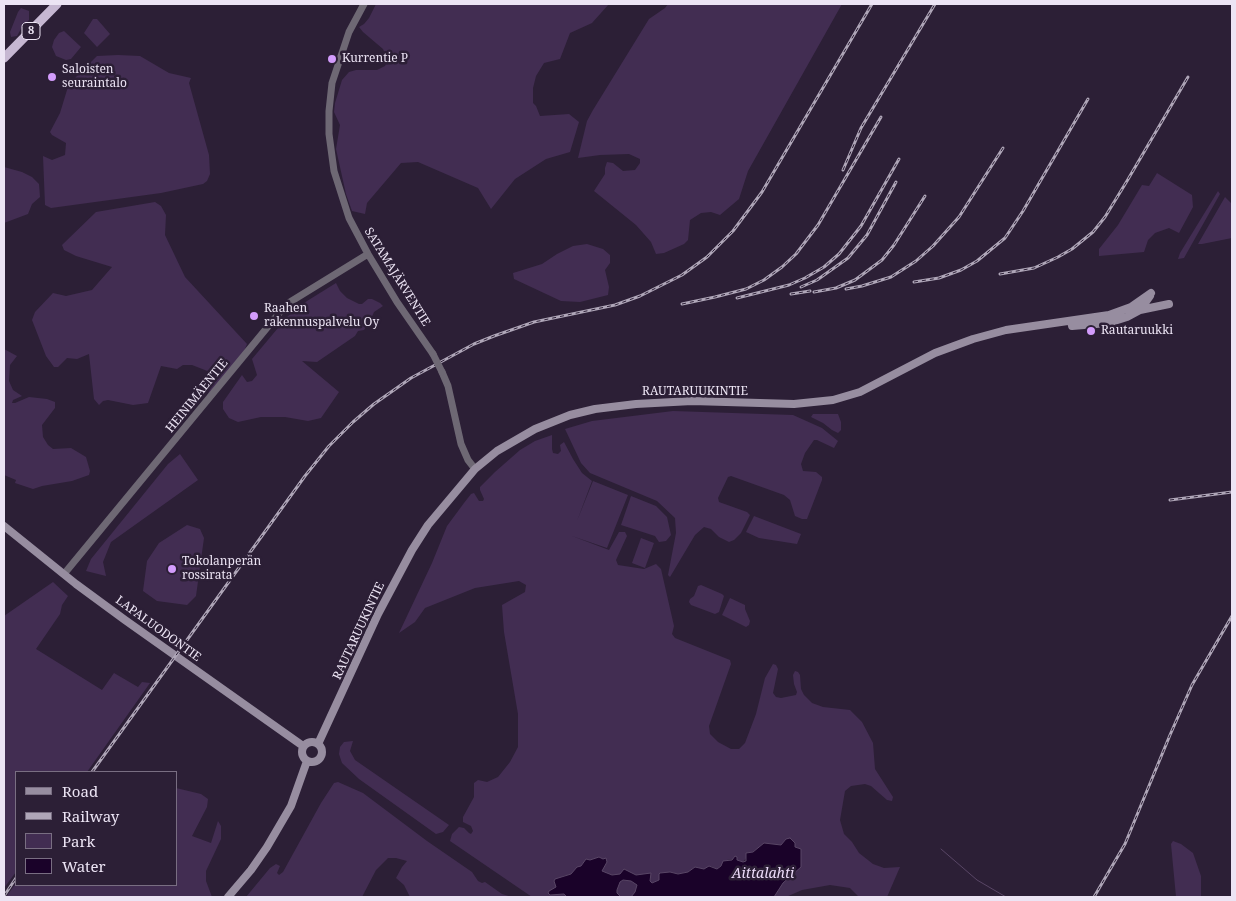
<!DOCTYPE html>
<meta charset="utf-8">
<style>
body{margin:0}
#map{position:relative;width:1236px;height:901px;overflow:hidden;background:#2c1f36;font-family:"Noto Serif",serif}
canvas{display:block}
.frame{position:absolute;inset:0;border:5px solid #ece4f4;pointer-events:none}
.legend{position:absolute;left:15px;top:771px;width:162px;height:115px;box-sizing:border-box;background:#2c1f36;border:1px solid #796e82;margin:0;padding:6px 9px;list-style:none;font-size:15px;color:#ece4f4}
.legend li{display:flex;align-items:center;gap:10px;height:25px}
.legend b{width:25px;border:1px solid #796e82}
</style>
<div id="map">
<canvas width="1236" height="901"></canvas>
<div class="frame"></div>
<ul class="legend">
<li><b style="height:6px;background:#978da0"></b>Road</li>
<li><b style="height:6px;background:#afa6b8"></b>Railway</li>
<li><b style="height:14px;background:#422d52"></b>Park</li>
<li><b style="height:14px;background:#1a0229"></b>Water</li>
</ul>
</div>
<script>
const context = document.querySelector('canvas').getContext('2d');
context.lineJoin = 'round';
function paint(path, color) {
  context.fillStyle = color;
  context.fill(path, 'evenodd');
}
function poly(rows) {
  const path = new Path2D();
  for (const r of rows) {
    if (r.length === 3) {
      path.moveTo(r[0] + r[2], r[1]);
      path.arc(r[0], r[1], r[2], 0, 2 * Math.PI);
      continue;
    }
    path.moveTo(r[0], r[1]);
    for (let i = 2; i < r.length; i += 2) path.lineTo(r[i], r[i + 1]);
  }
  return path;
}
function strokePath(path, color, width, dash) {
  context.strokeStyle = color;
  context.lineWidth = width;
  context.lineCap = dash ? 'butt' : 'round';
  context.setLineDash(dash || []);
  context.stroke(path);
}
function label(font, color, halo, rows, align = 'center') {
  context.font = font + ' "Noto Serif",serif';
  context.lineWidth = 5;
  context.setLineDash([]);
  context.textBaseline = 'middle';
  context.strokeStyle = halo;
  context.fillStyle = color;
  for (const [text, x, y, turn = 0] of rows) {
    context.save();
    context.translate(x, y);
    context.rotate((+turn || 0) * Math.PI / 180);
    context.textAlign = isNaN(turn) ? turn : align;
    if (halo) context.strokeText(text, 0, 0);
    context.fillText(text, 0, 0);
    context.restore();
  }
}
const green = poly([
 [376,4,609,4,592,23,570,33,560,59,544,63,536,76,533,88,533,103,536,106,540,116,569,114,579,122,570,152,546,159,515,179,491,209,478,188,418,162,401,163,367,203,365,214,352,211,346,194,336,149,340,125,334,112,335,103,342,80,349,72,356,70,377,70,385,66,388,60,383,49,363,32,359,27,364,24,369,18],
 [668,4,842,4,748,171,739,199,720,215,711,212,701,213,690,220,688,240,684,244,664,253,656,254,651,242,636,225,594,191,605,174,605,168,607,162,613,163,623,171,635,170,640,163,640,159,629,154,600,155,578,158,587,121,593,110,649,19,665,8],
 [21,8,29,11,29,20,22,27,17,36,11,37,10,32,18,12],
 [93,19,97,19,110,34,97,47,84,33],
 [64,31,81,47,71,59,66,60,56,56,52,47,54,40,59,33],
 [118,55,140,56,169,73,191,78,189,83,209,155,210,174,207,181,203,184,161,193,51,208,45,205,43,156,52,160,65,155,66,143,52,135,50,132,60,113,67,90,72,81,97,56],
 [4,167,22,172,32,177,39,184,40,197,32,204,28,214,4,223],
 [1157,173,1192,195,1193,207,1179,233,1169,228,1155,233,1148,240,1144,252,1099,256,1099,249,1118,225,1142,185,1149,186],
 [1218,191,1220,194,1184,258,1178,259,1180,253],
 [1225,197,1232,204,1232,238,1202,244,1198,244],
 [155,202,161,206,166,215,165,235,185,277,247,344,242,356,207,396,213,383,214,377,210,372,192,365,183,365,177,369,161,366,148,403,133,405,108,400,103,401,99,405,94,399,89,354,77,359,67,358,58,367,54,367,46,356,32,320,35,312,53,293,66,296,92,290,112,267,76,256,64,250,62,245,96,212],
 [587,244,603,249,610,255,610,263,605,270,609,287,608,295,580,302,561,301,514,279,513,273,542,264,557,254,573,246],
 [336,283,340,291,347,298,359,304,362,304,368,299,372,299,380,303,383,306,374,312,369,323,364,330,358,331,355,336,317,362,302,361,339,392,321,418,308,421,285,417,261,417,238,422,229,418,223,409,223,402,242,375,247,382,252,381,257,375,252,359,288,316,307,301],
 [4,349,17,356,10,365,9,381,13,390,22,396,13,400,12,403,15,403,29,397,47,399,55,402,55,408,42,425,43,437,48,445,53,449,71,448,86,457,90,471,89,475,72,481,42,486,33,489,15,483,16,480,4,475],
 [673,411,793,415,822,428,838,441,834,448,817,440,814,440,805,453,801,464,803,471,816,472,822,477,822,480,807,519,802,519,795,516,790,500,784,495,731,476,728,477,718,498,719,502,747,512,750,515,741,533,734,540,729,542,719,537,711,529,704,527,695,535,670,577,668,575,676,533,675,518,657,501,590,473,581,463,565,429,592,421],
 [813,414,838,414,841,422,841,430,838,433,832,430,823,423,811,417],
 [552,435,552,449,553,453,558,454,561,451,560,445,564,442,573,459,582,473,592,481,577,521,593,481,628,495,607,548,572,536,609,550,619,532,625,532,627,536,616,560,618,565,644,569,656,564,661,569,674,626,672,634,675,638,730,660,731,664,709,726,710,734,718,742,731,749,739,749,745,743,756,714,765,678,773,664,776,665,778,669,773,693,776,697,781,698,796,695,797,692,794,684,793,675,795,671,798,672,800,675,801,689,804,695,812,703,823,707,850,710,862,722,873,743,875,769,893,797,892,801,887,800,871,786,865,784,851,786,845,791,840,820,844,834,852,842,859,853,873,864,884,868,900,867,887,897,859,897,850,888,830,885,802,890,786,897,774,897,783,883,801,867,801,849,795,847,786,839,781,845,764,843,759,848,750,853,743,862,733,859,727,860,717,869,711,866,704,869,695,867,688,872,678,874,670,872,659,877,659,880,652,883,650,881,651,876,636,875,630,873,625,869,620,874,612,875,604,873,602,871,602,869,607,862,599,857,585,863,571,874,563,876,556,883,556,887,552,890,550,895,564,894,567,897,532,897,450,841,452,834,459,827,464,828,469,833,471,834,473,831,471,826,463,822,463,817,474,797,474,783,478,780,487,782,498,777,510,762,518,747,518,714,504,632,502,605,525,592,526,585,519,581,475,588,425,608,415,622,399,633,432,563,447,526,464,503,471,494,474,493,479,501,483,501,484,499,480,490,480,487,495,472,520,450,535,441],
 [180,454,198,480,111,542,103,562,106,576,86,571,91,559,168,464],
 [631,496,656,506,667,517,671,535,666,541,659,542,655,536,621,525],
 [754,516,801,534,797,544,759,538,746,532],
 [187,525,200,529,204,538,196,596,187,605,157,601,143,591,147,561,159,543],
 [641,538,654,543,645,568,632,563],
 [53,582,68,596,62,605,60,614,36,649,102,690,114,673,138,687,142,682,150,683,87,772,16,772,16,872,4,888,4,616],
 [701,585,722,594,724,596,719,612,715,614,691,605,689,602,690,599,694,596,698,586],
 [730,598,745,605,745,609,750,621,749,625,746,627,722,615],
 [353,741,350,751,355,760,449,825,443,832,436,834,359,779,342,763,339,754,340,747,344,742],
 [338,782,363,793,427,841,472,872,478,881,482,883,485,882,502,894,512,897,410,897,404,885,396,878,402,867,407,861,396,858,388,858,376,870,362,897,246,897,270,868,276,864,280,866,277,873,279,875,283,872,321,803,334,783],
 [176,788,201,794,208,799,207,807,192,836,211,843,218,821,221,826,221,839,206,871,206,881,212,897,6,897,16,883,16,885,176,885],
 [1173,841,1181,844,1193,853,1201,876,1201,897,1176,897,1171,844],
 [623,880,631,881,637,885,635,893,631,897,620,897,616,893,620,882]
]);
const water = poly([
 [790,838,795,843,795,847,801,849,801,867,783,883,774,897,631,897,635,892,637,885,631,881,623,880,620,882,617,890,617,893,621,897,567,897,564,894,550,895,548,893,549,891,556,887,554,881,555,879,571,874,577,867,581,866,586,859,590,860,599,857,603,859,606,858,607,862,602,871,612,875,620,874,624,869,636,875,651,873,650,881,652,883,659,880,659,874,660,873,670,872,678,874,688,872,695,867,704,869,709,866,717,869,721,866,723,861,732,860,735,856,737,857,737,860,743,862,746,861,746,853,753,852,764,843,781,845,786,839,790,838]
]);
const stream = poly([
 [941,849,977,880,1006,897]
]);
const tertiary = poly([
 [364,4,349,32,332,83,329,111,329,134,334,171,349,218,368,254,397,302,433,354],
 [442,372,448,386,461,444,468,460,475,469],
 [64,574,280,312,290,302,368,254]
]);
const secondary = poly([
 [1140,310,1169,304],
 [1072,326,1108,323,1127,317,1140,310,1150,296],
 [4,526,76,584,125,620,303,746],
 [312,752,10],
 [318,744,378,614,412,550,428,525,475,469,497,451,535,429,570,415,595,409,636,404,692,401,794,404,833,400,860,392,935,353,973,339,1006,330,1109,315,1131,307,1151,293],
 [228,897,251,870,267,847,291,806,307,761]
]);
const trunk = poly([
 [4,58,57,4]
]);
const rail = poly([
 [843,170,861,128,935,4],
 [1000,274,1034,268,1058,257,1072,249,1093,232,1105,217,1127,181,1188,77],
 [914,282,939,278,961,270,977,261,1005,238,1023,211,1088,99],
 [801,287,817,280,848,258,867,235,896,182],
 [846,289,862,286,891,277,916,261,933,246,959,217,1003,148],
 [814,292,836,288,855,280,882,260,894,245,925,196],
 [791,294,810,291],
 [737,298,789,285,805,278,824,267,839,254,861,226,899,159],
 [682,304,715,297,746,289,764,280,782,267,796,254,818,225,881,117],
 [1170,500,1232,492],
 [92,772,305,476,329,446,353,422,374,404,411,378,474,344,494,336,534,322,615,305,640,296,682,275,707,257,733,231,762,192,872,4],
 [4,896,16,878],
 [1094,897,1125,844,1170,735,1192,685,1232,616]
]);
const tertiaryBridge = poly([
 [433,354,442,372]
]);
const markers = [
 [332,59,5,"#d39cfc"],
 [52,77,5,"#d39cfc"],
 [254,316,5,"#d39cfc"],
 [1091,331,5,"#d39cfc"],
 [172,569,5,"#d39cfc"]
];
const shields = [
 [31,31,18]
];
const shieldNames = [
 ["8",31,31]
];
const poiNames = [
 ["Kurrentie P",342,59],
 ["Saloisten",62,70],
 ["seuraintalo",62,84],
 ["Raahen",264,309],
 ["rakennuspalvelu Oy",264,323],
 ["Rautaruukki",1101,331],
 ["Tokolanperän",182,562],
 ["rossirata",182,576]
];
const streetNames = [
 ["SATAMAJÄRVENTIE",397,277,58],
 ["RAUTARUUKINTIE",695,392],
 ["HEINIMÄENTIE",197,396,-51],
 ["LAPALUODONTIE",158,629,36],
 ["RAUTARUUKINTIE",359,631,-65]
];
const waterNames = [
 ["Aittalahti",763,874]
];
paint(green, '#422d52');
paint(water, '#1a0229');
strokePath(water, '#594666', 1);
strokePath(stream, '#594666', 1);
strokePath(tertiary, '#6e6874', 7);
strokePath(secondary, '#978da0', 8);
strokePath(trunk, '#c6b7d2', 9);
strokePath(rail, '#afa6b8', 3);
strokePath(rail, '#2c1f36', 1, [4]);
strokePath(tertiaryBridge, '#6e6874', 7);
for (const [x, y, r, color] of markers) {
  const dot = new Path2D();
  dot.arc(x, y, r, 0, 2 * Math.PI);
  context.fillStyle = color;
  context.fill(dot);
  strokePath(dot, '#2c1f36', 2);
}
for (const [x, y, w] of shields) {
  const box = new Path2D();
  box.roundRect(x - w / 2, y - 8.5, w, 17, 4);
  context.fillStyle = '#2c1f36';
  context.fill(box);
  strokePath(box, '#ece4f4', 1);
}
label('bold 11px', '#ece4f4', null, shieldNames);
label('12px', '#ece4f4', '#2c1f36', poiNames, 'left');
label('12px', '#ece4f4', '#2c1f36', streetNames);
label('italic 14px', '#eddcfa', '#2c1f36', waterNames);
</script>
